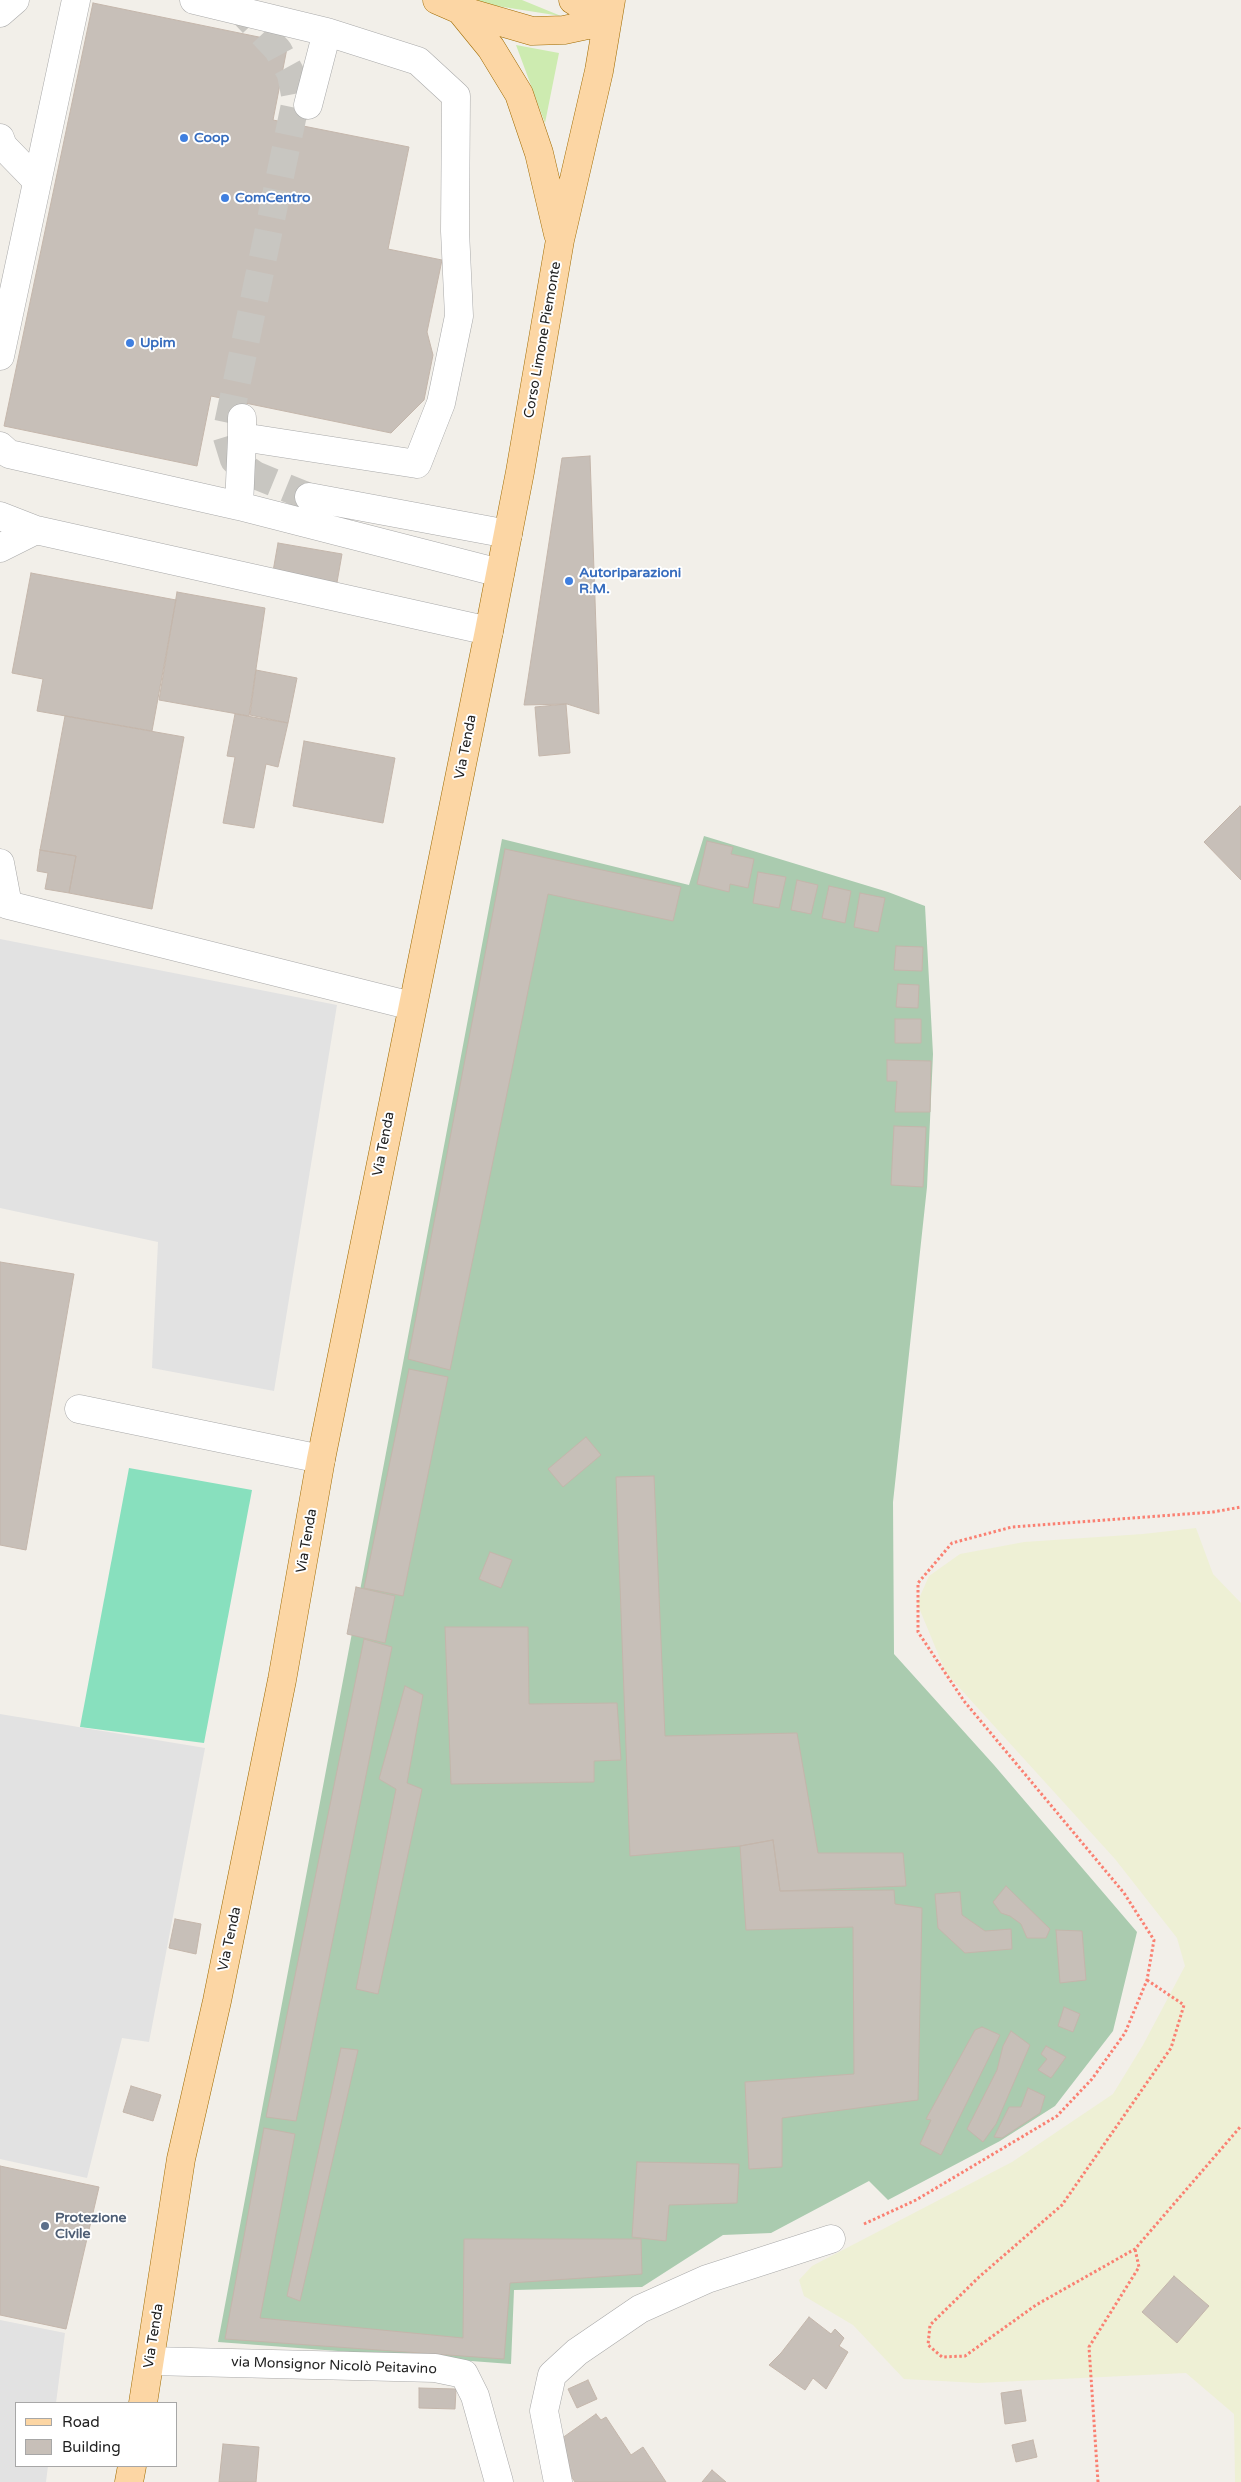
<!DOCTYPE html>
<meta charset="utf-8">
<style>
body{margin:0}
#map{position:relative;width:1241px;height:2482px;overflow:hidden;background:#f2efe9;font-family:"Varela Round",sans-serif}
canvas{display:block}
.legend{position:absolute;left:15px;top:2402px;width:162px;height:65px;box-sizing:border-box;background:#fff;border:1px solid #a7a7a7;margin:0;padding:6px 9px;list-style:none;font-size:15px;color:#222}
.legend li{display:flex;align-items:center;gap:10px;height:25px}
.legend b{width:25px;border:1px solid #a7a7a7}
</style>
<div id="map">
<canvas width="1241" height="2482"></canvas>
<ul class="legend">
<li><b style="height:6px;background:#fcd6a4"></b>Road</li>
<li><b style="height:14px;background:#c7bfb8"></b>Building</li>
</ul>
</div>
<script>
const context = document.querySelector('canvas').getContext('2d');
context.lineJoin = 'round';
function paint(path, color) {
  context.fillStyle = color;
  context.fill(path, 'evenodd');
}
function poly(rows) {
  const path = new Path2D();
  for (const r of rows) {
    path.moveTo(r[0], r[1]);
    for (let i = 2; i < r.length; i += 2) path.lineTo(r[i], r[i + 1]);
  }
  return path;
}
function strokePath(path, color, width, dash) {
  context.strokeStyle = color;
  context.lineWidth = width;
  context.lineCap = dash ? 'butt' : 'round';
  context.setLineDash(dash || []);
  context.stroke(path);
}
function label(font, color, halo, rows, align = 'center') {
  context.font = font + ' "Varela Round",sans-serif';
  context.lineWidth = 4;
  context.setLineDash([]);
  context.textBaseline = 'middle';
  context.strokeStyle = halo;
  context.fillStyle = color;
  for (const [text, x, y, turn = 0] of rows) {
    context.save();
    context.translate(x, y);
    context.rotate((+turn || 0) * Math.PI / 180);
    context.textAlign = isNaN(turn) ? turn : align;
    if (halo) context.strokeText(text, 0, 0);
    context.fillText(text, 0, 0);
    context.restore();
  }
}
const farmland = poly([
 [1196,1528,1213,1574,1241,1603,1241,2482,1235,2482,1234,2414,1186,2373,978,2383,904,2379,853,2325,804,2296,799,2280,812,2266,1012,2162,1113,2094,1143,2045,1185,1966,1177,1938,1115,1859,946,1673,917,1603,929,1576,960,1554,1024,1542,1143,1534]
]);
const grass = poly([
 [477,0,522,0,561,16,484,4],
 [516,45,559,53,545,123]
]);
const cemetery = poly([
 [704,836,888,892,925,906,933,1054,927,1187,893,1502,894,1654,994,1765,1137,1932,1113,2031,1055,2106,1000,2141,888,2200,869,2181,771,2233,723,2235,642,2287,514,2290,511,2364,218,2342,502,839,689,885]
]);
const pitch = poly([
 [129,1468,252,1490,204,1743,80,1727]
]);
const parking = poly([
 [0,939,337,1005,274,1391,152,1368,158,1242,0,1208],
 [0,1714,205,1748,149,2042,122,2038,87,2178,0,2159],
 [0,2320,65,2333,56,2403,16,2403,16,2466,48,2466,46,2482,0,2482]
]);
const building = poly([
 [93,3,288,43,273,120,409,147,388,249,442,260,427,332,433,355,424,400,391,433,211,396,197,466,4,426,93,3],
 [590,456,599,714,567,704,524,705,562,458,590,456],
 [278,543,342,554,336,588,272,577,278,543],
 [31,573,176,600,152,731,37,711,43,679,12,673,31,573],
 [177,592,265,608,249,716,159,700,177,592],
 [256,670,297,678,288,723,250,715,256,670],
 [566,704,570,753,539,756,535,707,566,704],
 [235,714,288,723,278,767,266,764,254,828,223,823,235,757,227,756,235,714],
 [65,716,184,737,152,909,69,893,76,856,40,850,65,716],
 [304,741,395,758,383,823,293,806,304,741],
 [1240,806,1241,807,1241,880,1204,842,1240,806],
 [707,841,733,847,731,854,754,859,748,888,730,884,729,892,697,884,707,841],
 [505,849,681,887,673,921,548,894,450,1370,408,1359,505,849],
 [40,850,76,856,69,893,45,889,48,873,37,871,40,850],
 [758,872,786,877,779,908,753,903,758,872],
 [797,880,818,885,811,914,791,910,797,880],
 [829,886,851,891,845,923,822,918,829,886],
 [860,893,885,898,878,932,854,927,860,893],
 [896,946,923,947,922,971,894,970,896,946],
 [898,984,919,985,918,1008,896,1007,898,984],
 [895,1019,921,1019,921,1043,895,1043,895,1019],
 [887,1060,931,1061,930,1112,895,1112,897,1081,887,1081,887,1060],
 [894,1126,926,1127,923,1187,891,1185,894,1126],
 [0,1262,74,1274,26,1550,0,1545,0,1262],
 [409,1369,448,1377,403,1596,364,1588,409,1369],
 [586,1437,601,1455,563,1487,548,1469,586,1437],
 [654,1476,665,1736,797,1733,818,1853,903,1853,906,1886,780,1891,773,1840,740,1846,630,1856,616,1477,654,1476],
 [490,1552,512,1560,501,1588,479,1579,490,1552],
 [356,1587,395,1596,385,1643,347,1634,356,1587],
 [445,1627,528,1627,529,1704,617,1703,621,1760,594,1761,594,1782,451,1784,445,1627],
 [364,1639,392,1647,296,2121,266,2117,364,1639],
 [405,1686,423,1695,407,1783,422,1789,378,1994,356,1989,396,1789,379,1779,405,1686],
 [773,1840,780,1891,894,1890,895,1904,922,1908,918,2100,782,2118,782,2167,749,2169,745,2082,854,2074,853,1927,746,1930,740,1846,773,1840],
 [1006,1886,1050,1929,1046,1938,1027,1938,1021,1924,1010,1916,1001,1913,993,1902,1006,1886],
 [960,1892,962,1915,985,1931,1011,1929,1012,1949,965,1953,938,1928,935,1894,960,1892],
 [175,1919,201,1924,196,1954,169,1948,175,1919],
 [1056,1930,1082,1931,1086,1980,1060,1983,1056,1930],
 [1064,2007,1080,2014,1073,2032,1058,2026,1064,2007],
 [982,2027,1000,2035,941,2155,920,2144,931,2120,926,2119,975,2030,982,2027],
 [1011,2031,1030,2045,996,2124,983,2142,967,2129,997,2070,1003,2046,1011,2031],
 [1046,2046,1066,2057,1051,2078,1038,2070,1047,2059,1041,2054,1046,2046],
 [341,2048,358,2050,300,2301,287,2296,341,2048],
 [131,2086,161,2095,153,2121,123,2112,131,2086],
 [1028,2088,1045,2096,1040,2113,1002,2138,994,2137,1009,2107,1021,2107,1028,2088],
 [264,2128,295,2134,260,2318,463,2338,464,2239,641,2239,642,2274,510,2283,504,2359,225,2339,264,2128],
 [637,2162,739,2164,737,2203,669,2205,666,2241,632,2237,637,2162],
 [0,2166,99,2187,66,2329,0,2315,0,2166],
 [1174,2276,1209,2306,1177,2343,1142,2312,1174,2276],
 [809,2317,831,2334,835,2329,844,2338,839,2346,848,2352,826,2389,813,2378,805,2390,769,2365,781,2353,809,2317],
 [588,2380,597,2399,577,2408,568,2389,588,2380],
 [419,2388,456,2389,455,2409,419,2408,419,2388],
 [1021,2390,1026,2421,1005,2424,1001,2393,1021,2390],
 [596,2414,601,2420,606,2417,631,2455,643,2447,666,2482,575,2482,551,2446,596,2414],
 [1033,2440,1037,2457,1016,2462,1012,2445,1033,2440],
 [223,2444,259,2447,256,2482,219,2482,223,2444],
 [712,2470,726,2482,702,2482,712,2470]
]);
const minorTunnel = poly([
 [234,3,278,50,291,74,296,100,226,434,234,460,255,475,309,497]
]);
const path = poly([
 [1147,1980,1184,2005,1171,2048,1062,2205,979,2277,930,2325,928,2345,942,2357,965,2356,1036,2305,1135,2249,1241,2126],
 [864,2224,916,2200,1057,2116,1092,2079,1125,2033,1147,1980,1154,1940,1124,1893,964,1701,918,1632,918,1583,952,1543,1012,1527,1213,1512,1241,1507],
 [1098,2482,1089,2347,1139,2267,1135,2249]
]);
const minor = poly([
 [194,0,327,32],
 [0,13,15,0],
 [0,138,3,146,37,181],
 [0,356,76,0],
 [242,418,242,437,417,464,441,403,459,316,455,231,456,96,418,61,327,32,308,105],
 [242,437,239,506,500,573],
 [0,446,9,454,239,506],
 [309,497,508,534],
 [0,516,36,530,489,631],
 [0,548,36,530],
 [0,863,8,905,412,1006],
 [79,1409,321,1459],
 [150,2361,435,2368,464,2374,475,2396,499,2482],
 [558,2482,544,2411,552,2375,577,2352,640,2309,707,2279,831,2239]
]);
const major = poly([
 [437,0,460,10,532,31,564,30,606,21],
 [573,0,606,21],
 [460,10,491,48,519,94,539,153,558,234],
 [143,2403,181,2159,217,2001,282,1680,321,1459,489,631,520,472,560,240,599,71,611,0],
 [129,2482,132,2466]
]);
const markers = [
 [184,138,5,"#3f7fe0"],
 [225,198,5,"#3f7fe0"],
 [130,343,5,"#3f7fe0"],
 [569,581,5,"#3f7fe0"],
 [45,2226,5,"#5c6f8a"]
];
const shopNames = [
 ["Coop",194,138],
 ["ComCentro",235,198],
 ["Upim",140,343],
 ["Autoriparazioni",579,573],
 ["R.M.",579,589]
];
const streetNames = [
 ["Corso Limone Piemonte",543,340,-80],
 ["Via Tenda",466,747,-79],
 ["Via Tenda",384,1144,-79],
 ["Via Tenda",307,1541,-80],
 ["Via Tenda",230,1939,-78],
 ["Via Tenda",154,2336,-81],
 ["via Monsignor Nicolò Peitavino",334,2366,2]
];
const serviceNames = [
 ["Protezione",55,2218],
 ["Civile",55,2234]
];
paint(farmland, '#eef0d5');
paint(grass, '#cdebb0');
paint(cemetery, '#aacbaf');
paint(pitch, '#88e0be');
paint(parking, '#e2e2e2');
paint(building, '#c7bfb8');
strokePath(building, '#c4b6ab', 1);
strokePath(minorTunnel, '#c8c6c1', 28, [28, 14]);
strokePath(minor, '#a9a9a9', 29);
strokePath(major, '#a06b00', 29);
strokePath(path, '#fa8072', 3, [2.5, 2.5]);
strokePath(minor, '#fff', 28);
strokePath(major, '#fcd6a4', 28);
for (const [x, y, r, color] of markers) {
  const dot = new Path2D();
  dot.arc(x, y, r, 0, 2 * Math.PI);
  context.fillStyle = color;
  context.fill(dot);
  strokePath(dot, '#fff', 2);
}
label('bold 14px', '#366cbe', '#fff', shopNames, 'left');
label('14px', '#222', '#fff', streetNames);
label('bold 14px', '#4e5e75', '#fff', serviceNames, 'left');
</script>
